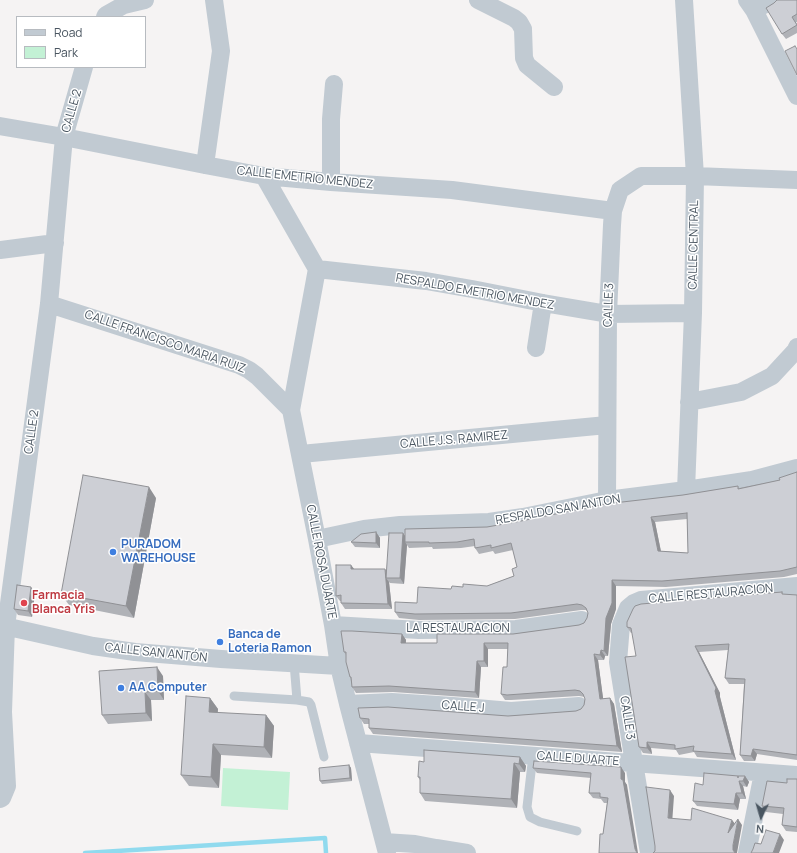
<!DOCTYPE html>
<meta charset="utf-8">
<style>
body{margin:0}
#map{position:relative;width:797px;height:853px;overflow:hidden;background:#f5f3f3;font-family:Manrope,sans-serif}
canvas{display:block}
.legend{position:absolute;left:16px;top:16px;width:130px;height:52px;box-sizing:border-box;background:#fff;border:1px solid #b7bbc0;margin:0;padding:5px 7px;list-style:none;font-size:12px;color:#4a5661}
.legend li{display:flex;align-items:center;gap:8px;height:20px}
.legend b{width:20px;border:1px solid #b7bbc0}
.north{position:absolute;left:741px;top:797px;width:40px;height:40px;-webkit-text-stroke:3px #fff;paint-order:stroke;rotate:185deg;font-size:11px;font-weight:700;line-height:16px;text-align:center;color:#4a5661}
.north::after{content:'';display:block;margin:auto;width:14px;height:18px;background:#4a5661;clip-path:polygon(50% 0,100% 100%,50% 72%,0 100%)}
</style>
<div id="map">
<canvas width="797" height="853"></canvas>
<ul class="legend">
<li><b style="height:5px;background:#c1cad2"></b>Road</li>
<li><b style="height:11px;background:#c3f1d5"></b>Park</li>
</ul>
<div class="north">N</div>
</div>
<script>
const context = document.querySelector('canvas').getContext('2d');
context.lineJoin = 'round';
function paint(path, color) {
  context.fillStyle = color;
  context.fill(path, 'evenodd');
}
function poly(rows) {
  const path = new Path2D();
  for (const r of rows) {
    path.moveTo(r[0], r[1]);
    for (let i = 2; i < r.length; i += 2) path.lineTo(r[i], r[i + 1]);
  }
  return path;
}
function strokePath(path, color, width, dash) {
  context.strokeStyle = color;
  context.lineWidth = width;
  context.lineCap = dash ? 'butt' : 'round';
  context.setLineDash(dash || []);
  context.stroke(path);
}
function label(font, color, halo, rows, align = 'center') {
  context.font = font + ' Manrope,sans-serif';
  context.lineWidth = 3;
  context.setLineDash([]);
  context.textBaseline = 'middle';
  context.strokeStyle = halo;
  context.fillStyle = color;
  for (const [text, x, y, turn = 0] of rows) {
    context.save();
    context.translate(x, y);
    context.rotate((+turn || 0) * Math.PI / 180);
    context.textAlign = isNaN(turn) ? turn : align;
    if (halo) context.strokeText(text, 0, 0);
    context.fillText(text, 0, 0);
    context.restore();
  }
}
const green = poly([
 [223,768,290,772,288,810,221,806]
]);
const stream = poly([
 [85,853,325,838,326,853]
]);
const lane = poly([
 [294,663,297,700],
 [234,696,297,700,309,702,311,705,324,757],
 [533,755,527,807,530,817,540,822,577,831]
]);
const street = poly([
 [478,0,514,18,519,22,523,29,524,58,527,65,554,87],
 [684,0,695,176,693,313,686,490],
 [747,0,754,10,797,96],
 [754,10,773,0],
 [105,17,106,15,124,5,145,0],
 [0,126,64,137,205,165,264,176,331,182,452,190,613,211],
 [205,165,221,51,214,0],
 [264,176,317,269,426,281,472,289,543,303,608,314,693,313],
 [331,182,331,119,334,84],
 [0,250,55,243],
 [317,269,291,410,317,539,333,625,339,666,348,704,387,853],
 [49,304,239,365,249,370,257,376,291,410],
 [536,348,543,303],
 [689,402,741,392,772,376,796,350,797,347],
 [301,454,607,425],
 [607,500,608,314,612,225,613,211,620,190,641,176,695,176,797,180],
 [317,539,364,529,400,525,489,522,523,517,607,500,686,490,752,480,797,468],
 [0,625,93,646,135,652,221,659,339,666],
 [333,625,419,630,516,629,582,620],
 [348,704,392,702,453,706,511,711,579,706],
 [358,743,797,775],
 [0,799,2,798,7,786,3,712,6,626,49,304,64,137,84,67],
 [384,842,415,844,436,848,467,853],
 [649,853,634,763,618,662,621,625,628,608,634,603,641,600,797,586],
 [747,853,763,773]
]);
const wall = poly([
 [797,0,797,22,796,22,797,24,797,33,786,39,782,34,774,3],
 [797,472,797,574,784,577,666,587,616,586,616,609,611,624,608,656,605,656,604,660,598,660,603,699,610,698,614,704,622,752,373,734,369,728,369,724,364,724,360,718,508,716,576,711,581,709,584,705,585,699,585,697,579,696,511,700,505,700,501,694,507,667,508,649,488,649,488,667,481,667,479,698,393,692,356,693,352,687,346,655,344,652,402,634,406,640,406,643,437,643,513,634,579,625,584,623,587,618,588,613,588,612,586,610,581,610,515,619,419,620,399,618,395,612,451,589,463,587,487,586,514,576,517,567,513,550,495,554,493,551,479,554,475,548,475,546,461,548,433,549,432,547,409,548,407,545,404,584,390,583,389,582,392,609,345,609,341,603,341,601,340,601,336,596,387,572,403,533,405,535,487,527,683,495,738,486,739,488,780,480],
 [687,519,688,553,661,551,655,522],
 [156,498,134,618,69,605,61,594],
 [376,532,380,538,380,548,355,547,351,542],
 [782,592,783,594,797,595,797,760,757,754,755,761,744,761,740,755,744,684,729,684,725,678,728,650,699,652,720,693,720,697,736,760,697,757,694,752,679,755,676,750,651,748,652,754,643,753,639,747,636,656,632,633,631,633,627,627],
 [35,593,32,617,18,615,14,609],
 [163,676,164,700,151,700,152,721,108,724,102,715],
 [210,698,218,709,217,713,266,715,274,726,272,758,221,755,219,788,189,786,181,775],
 [520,757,526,766,525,772,520,772,517,808,425,801,420,793,420,780,418,777,424,762],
 [349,765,351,768,352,781,322,784,320,781],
 [533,768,625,773,625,782,627,785,603,834,607,803,604,803,601,799,593,798,589,793,591,778,537,773],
 [745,776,749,782,747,787,743,786,746,799,740,799,738,810,697,806,693,801,703,785],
 [797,779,797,832,786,831,782,825,783,814,766,812,762,806,787,783]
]);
const shadedWall = poly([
 [149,487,156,498,134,618,126,606],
 [651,517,655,522,662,557,658,551],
 [376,532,380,538,380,548,376,543],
 [403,533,407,539,405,542,407,545,404,584,400,578],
 [351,565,355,570,351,569],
 [385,569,389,575,386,578,389,582,392,609,388,604],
 [612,580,616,586,616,609,611,624,608,656,604,651,606,618],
 [31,587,35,593,32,617,28,611],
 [402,634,406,640,405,649,401,643],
 [484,643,488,649,488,667,484,661],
 [695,646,699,652,720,693,720,697,736,760,732,754],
 [601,650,605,656,604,660,600,655],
 [594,654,598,660,604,705,600,699],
 [477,661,481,667,479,698,475,692],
 [157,667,163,676,164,700,158,691],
 [145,692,151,700,152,721,146,713],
 [210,698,218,709,217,723,209,712],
 [610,698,614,704,622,752,617,746],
 [266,715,274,726,272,758,264,747],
 [647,742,651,748,652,754,647,748],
 [213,744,221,755,219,788,211,777],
 [753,749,757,754,755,761,751,756],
 [520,757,526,766,525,772,519,764],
 [514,763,520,772,517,808,511,799],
 [349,765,351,768,352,781,350,778],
 [621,767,625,773,625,782,627,785,638,853,637,853,635,849,621,779],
 [745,776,749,782,747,787,743,781],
 [739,781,743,786,746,799,742,793],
 [670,790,674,796,672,824,668,818],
 [736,793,740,799,738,810,734,804],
 [738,819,742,825,737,853,735,853,733,850,733,845],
 [732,820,736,825,728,833],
 [780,834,784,840,779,853,773,853]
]);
const building = poly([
 [777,0,797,0,797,14,792,17,797,25,782,34,766,8,774,3,777,0],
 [795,46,797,49,797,75,785,51,795,46],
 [797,472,797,567,780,571,662,581,612,580,612,603,606,618,604,651,601,650,600,655,594,654,600,699,610,698,617,746,369,728,369,719,360,718,358,708,388,707,508,716,576,711,581,709,584,705,585,699,583,694,580,691,575,690,507,695,501,694,503,667,507,667,508,643,484,643,484,661,477,661,475,692,389,686,352,687,351,677,350,677,346,662,346,652,344,652,341,631,352,631,402,634,401,643,437,643,437,634,513,634,579,625,584,623,587,618,588,613,586,608,582,605,577,604,511,613,415,614,395,612,395,602,417,603,418,587,451,589,452,586,463,587,463,584,487,586,514,576,512,569,517,567,511,543,491,548,491,545,475,548,474,539,457,542,429,543,429,542,405,542,405,529,487,527,521,521,605,504,683,495,738,486,738,489,780,480,779,478,797,472],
 [687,513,688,553,658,551,651,517,687,513],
 [83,475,149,487,126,606,61,594,83,475],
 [376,532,376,543,351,542,361,534,376,532],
 [389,533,403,533,400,578,386,578,389,533],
 [336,565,351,565,351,569,385,569,388,604,341,603,341,595,336,596,336,565],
 [17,585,31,587,28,611,14,609,17,585],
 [782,592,782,594,797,595,797,755,753,749,751,756,740,755,745,679,725,678,729,644,695,646,716,688,715,691,732,754,693,751,694,746,675,749,675,745,647,742,647,748,639,747,625,657,636,656,631,628,627,627,627,622,633,609,635,606,641,604,782,592],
 [157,667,158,691,145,692,146,713,102,715,99,671,157,667],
 [186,696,210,698,209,712,266,715,264,747,213,744,211,777,181,775,186,696],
 [424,750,520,757,519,764,514,763,511,799,420,793,420,777,418,777,419,761,424,762,424,750],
 [534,761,621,767,621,779,623,780,635,849,637,853,599,853,600,834,603,834,608,798,600,797,600,793,589,793,591,773,533,768,534,761],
 [349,765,350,778,320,781,319,768,349,765],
 [704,773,738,776,738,778,738,776,745,776,743,781,739,781,742,793,736,793,734,804,693,801,695,783,703,785,704,773],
 [787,779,797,779,797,827,782,825,784,808,762,806,767,781,787,783,787,779],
 [646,787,670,790,668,818,691,820,692,808,732,820,728,833,738,819,733,845,733,850,735,853,653,853,655,851,655,846,646,787],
 [766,830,780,834,773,853,751,853,753,849,755,843,761,844,766,830]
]);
const markers = [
 [113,552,4,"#3f7fe0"],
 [24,603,4,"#e0444e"],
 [220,642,4,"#3f7fe0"],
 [121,688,4,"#3f7fe0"]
];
const streetNames = [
 ["CALLE 2",72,111,-74],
 ["CALLE EMETRIO MENDEZ",305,178,6],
 ["CALLE CENTRAL",694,245,-89],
 ["RESPALDO EMETRIO MENDEZ",475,292,10],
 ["CALLE 3",609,305,-88],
 ["CALLE FRANCISCO MARIA RUIZ",165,342,19],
 ["CALLE 2",32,432,-82],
 ["CALLE J.S. RAMIREZ",454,440,-5],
 ["RESPALDO SAN ANTON",558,510,-10],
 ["CALLE ROSA DUARTE",321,562,79],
 ["CALLE RESTAURACION",711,594,-5],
 ["LA RESTAURACION",458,629],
 ["CALLE SAN ANTÓN",156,653,6],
 ["CALLE J",463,707,4],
 ["CALLE 3",627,718,81],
 ["CALLE DUARTE",578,759,4]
];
const shopNames = [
 ["PURADOM",121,545],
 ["WAREHOUSE",121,559],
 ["Banca de",228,635],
 ["Loteria Ramon",228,649],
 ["AA Computer",129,688]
];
const healthNames = [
 ["Farmacia",32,596],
 ["Blanca Yris",32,610]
];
paint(green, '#c3f1d5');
strokePath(stream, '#90daee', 4.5);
strokePath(lane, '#c1cad2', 9);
strokePath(street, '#c1cad2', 18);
paint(wall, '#b0b2b7');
paint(shadedWall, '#909195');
paint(building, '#cdcfd5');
strokePath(building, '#909195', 1);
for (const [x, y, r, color] of markers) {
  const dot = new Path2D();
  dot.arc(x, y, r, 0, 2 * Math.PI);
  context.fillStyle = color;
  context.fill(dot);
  strokePath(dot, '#fff', 1.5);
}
label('12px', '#4a5661', '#fff', streetNames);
label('bold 12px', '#366cbe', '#fff', shopNames, 'left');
label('bold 12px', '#be3a42', '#fff', healthNames, 'left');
</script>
